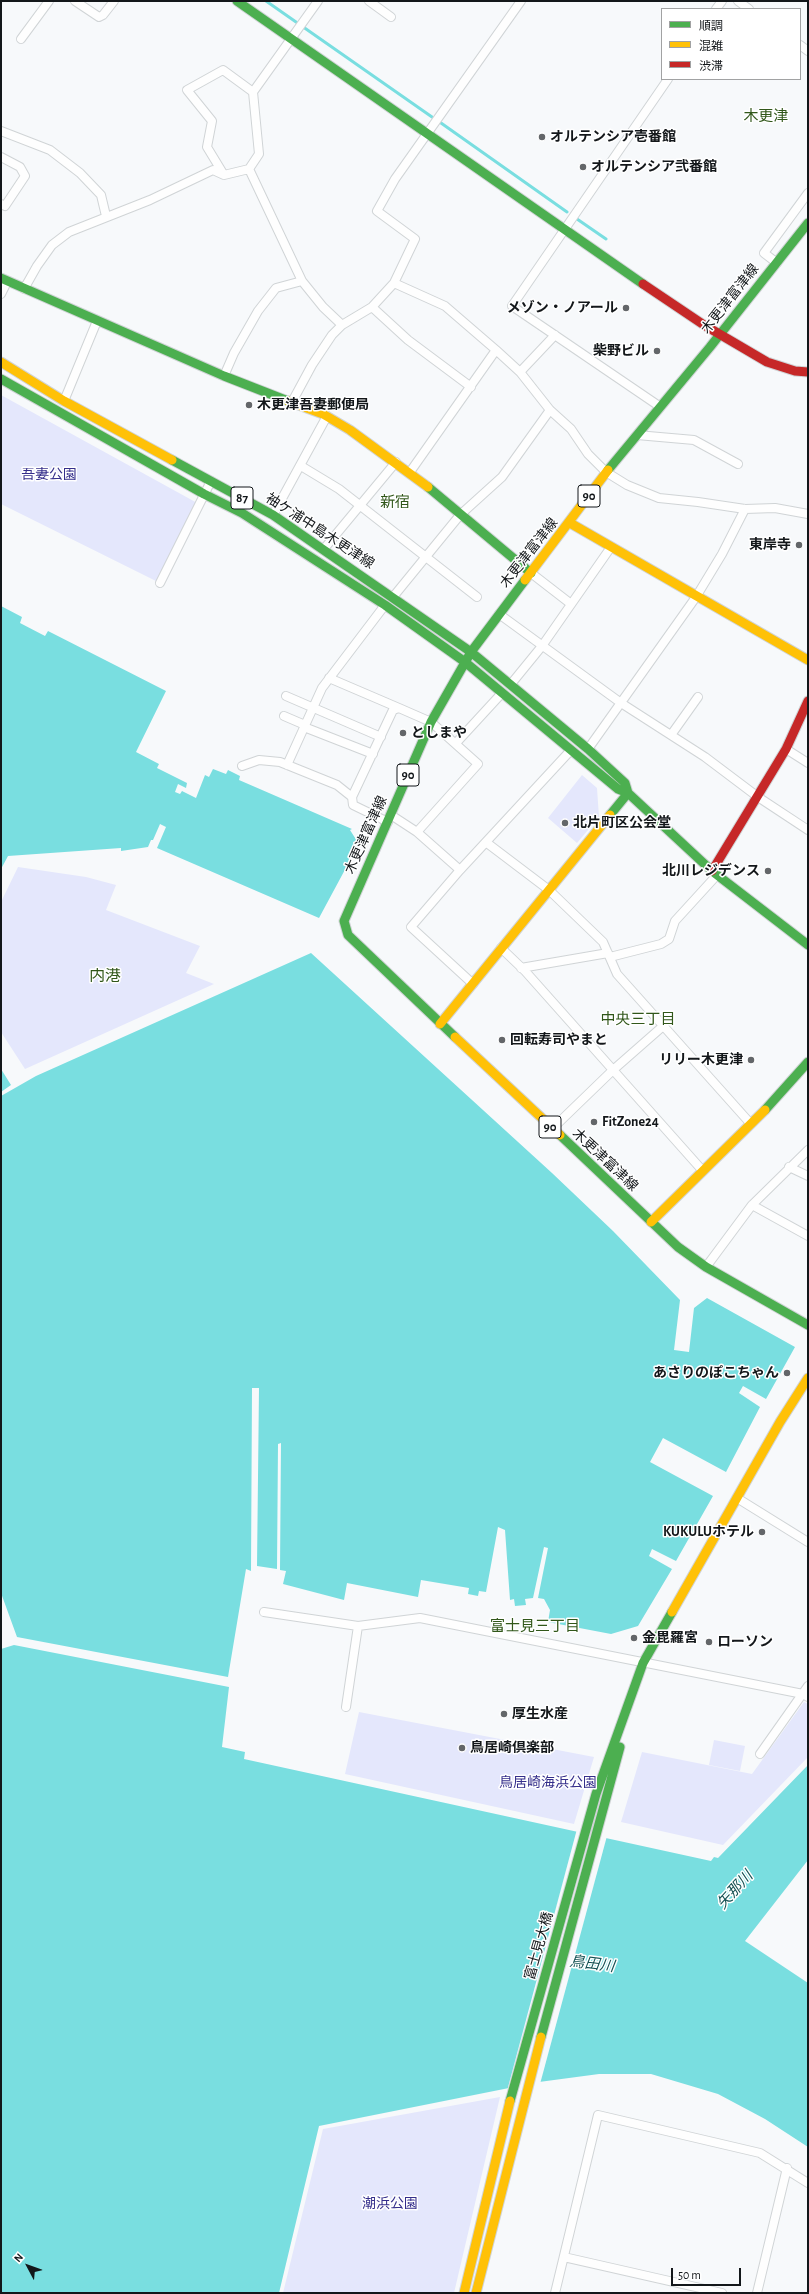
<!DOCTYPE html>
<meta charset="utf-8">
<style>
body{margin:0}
#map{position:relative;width:809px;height:2294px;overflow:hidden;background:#f7f9fb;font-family:"Alegreya Sans","Noto Sans JP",sans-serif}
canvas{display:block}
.frame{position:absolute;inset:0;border:2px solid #13171a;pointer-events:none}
.legend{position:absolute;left:661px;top:8px;width:140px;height:72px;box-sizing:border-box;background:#fff;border:1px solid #a1a2a3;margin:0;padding:5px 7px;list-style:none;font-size:12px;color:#13171a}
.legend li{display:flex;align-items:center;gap:8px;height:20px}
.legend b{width:20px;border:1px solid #a1a2a3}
.north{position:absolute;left:8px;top:2246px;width:40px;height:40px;-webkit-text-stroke:3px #fff;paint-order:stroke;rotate:311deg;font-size:11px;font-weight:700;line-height:16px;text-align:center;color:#13171a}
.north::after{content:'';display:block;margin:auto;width:14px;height:18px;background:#13171a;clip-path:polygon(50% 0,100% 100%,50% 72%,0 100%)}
.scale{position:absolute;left:671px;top:2268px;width:70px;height:18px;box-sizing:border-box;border:2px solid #13171a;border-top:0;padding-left:5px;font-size:12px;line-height:14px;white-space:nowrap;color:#13171a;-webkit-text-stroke:3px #fff;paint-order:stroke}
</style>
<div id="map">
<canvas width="809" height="2294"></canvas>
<div class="frame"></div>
<ul class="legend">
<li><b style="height:5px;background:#4caf50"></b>順調</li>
<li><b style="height:5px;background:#ffc107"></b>混雑</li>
<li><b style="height:5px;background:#c62828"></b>渋滞</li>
</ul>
<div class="north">N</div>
<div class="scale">50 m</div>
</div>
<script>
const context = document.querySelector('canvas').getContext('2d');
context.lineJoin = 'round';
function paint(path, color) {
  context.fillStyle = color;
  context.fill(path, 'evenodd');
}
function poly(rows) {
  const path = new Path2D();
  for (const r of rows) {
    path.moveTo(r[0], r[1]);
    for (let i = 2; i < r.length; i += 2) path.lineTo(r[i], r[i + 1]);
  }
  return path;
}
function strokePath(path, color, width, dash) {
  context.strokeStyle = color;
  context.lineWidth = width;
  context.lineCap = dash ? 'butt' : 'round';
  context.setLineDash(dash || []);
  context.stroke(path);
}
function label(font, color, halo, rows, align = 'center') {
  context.font = font + ' "Alegreya Sans","Noto Sans JP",sans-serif';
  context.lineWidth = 3;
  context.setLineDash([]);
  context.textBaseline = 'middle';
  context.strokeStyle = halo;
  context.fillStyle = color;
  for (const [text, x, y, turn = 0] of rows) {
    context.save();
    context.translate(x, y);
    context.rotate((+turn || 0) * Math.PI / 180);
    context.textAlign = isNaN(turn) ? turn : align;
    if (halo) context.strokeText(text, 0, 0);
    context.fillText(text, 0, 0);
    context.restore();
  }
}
const green = poly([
 [1,395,199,504,160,583,1,504],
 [582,775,597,788,599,817,577,843,548,818],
 [18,867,86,877,116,885,106,910,200,946,186,973,214,984,25,1069,1,1032,1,902],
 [804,1702,808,1704,808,1757,723,1845,621,1822,642,1752,752,1774],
 [359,1712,594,1757,574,1824,345,1774],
 [714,1740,745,1746,740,1771,709,1765],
 [500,2097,454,2293,283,2293,323,2129]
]);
const water = poly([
 [1,606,22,617,20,623,45,636,48,631,166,691,136,752,159,764,157,768,187,783,186,788,178,784,175,792,180,794,182,791,196,798,205,775,209,777,213,769,226,774,228,770,240,776,239,780,352,829,350,830,357,841,362,838,319,918,157,848,166,827,160,824,153,840,151,840,148,847,121,851,121,848,8,856,1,869],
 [311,953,552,1173,613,1231,680,1300,674,1350,689,1352,694,1308,707,1298,795,1347,766,1399,743,1386,739,1393,760,1407,726,1472,663,1438,650,1462,713,1496,676,1561,652,1549,649,1556,672,1569,638,1626,611,1634,548,1622,550,1610,544,1599,538,1598,548,1548,544,1547,533,1598,525,1599,526,1605,515,1606,514,1599,510,1600,505,1530,498,1527,486,1592,479,1591,478,1596,468,1594,469,1588,421,1580,418,1597,347,1583,344,1600,283,1584,286,1571,280,1570,281,1443,278,1444,277,1569,257,1566,259,1388,252,1388,251,1571,246,1569,228,1677,17,1637,1,1593,1,1096,36,1076],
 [1,1069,11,1085,1,1092],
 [14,1645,229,1687,222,1747,245,1752,244,1759,711,1861,714,1857,718,1858,808,1765,808,1860,745,1941,808,1983,808,2147,765,2119,718,2094,651,2074,599,2074,539,2082,319,2126,279,2293,1,2293,1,1649]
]);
const pier = poly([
 [577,1829,607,1836,540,2084,507,2091]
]);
const stream = poly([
 [266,1,432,117],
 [441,123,567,212],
 [577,219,606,239]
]);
const street = poly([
 [75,1,99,17,103,15,114,1],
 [369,1,391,17],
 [738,1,749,9],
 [716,9,722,1],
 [21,39,49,1],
 [800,45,808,51],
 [1,131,50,150,80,173,101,195,106,216],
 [1,157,20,167,25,176,5,206,1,204],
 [249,169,302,281,323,307,342,325],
 [224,175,207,147,212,121,187,90,223,70,253,92],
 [777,263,764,253,808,193],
 [394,283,445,306,496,350,520,372,550,410,571,429,588,454,606,472,627,485,659,498,698,502,745,509,775,508,808,514],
 [24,289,37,266,52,245,69,232,150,200,213,170,224,175,249,169,259,154,253,92,318,1],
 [1,294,7,282],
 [372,307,408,340,471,387],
 [520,372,555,335],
 [224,376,234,353,258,311,276,288,302,281],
 [64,401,97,321],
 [292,402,312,365,332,335,342,325,372,307,394,283,415,239,377,211,395,179,521,1],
 [659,406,512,306,668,79],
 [637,435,694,440,738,464],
 [301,466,339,489,477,597],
 [410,472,496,350],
 [273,515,327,416],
 [323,550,396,462],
 [531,573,571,604],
 [160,583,211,481],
 [393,597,460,515,502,477,550,410],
 [499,614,621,703,705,757,758,797,808,830],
 [329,678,399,708],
 [511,684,542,646,611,547],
 [286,696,381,737],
 [284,716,305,725],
 [304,727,373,754],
 [671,735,698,697],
 [456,743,502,693],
 [588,749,696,597,722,554,745,509],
 [786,749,808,763],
 [287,765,322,688,385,605],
 [242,766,259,760,280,762,337,785,352,797,353,805,388,822],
 [352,797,393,710,399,708,431,722,478,764,417,832],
 [391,815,417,832,460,870],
 [487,843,549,890,603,942,617,974,750,1123],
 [501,948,525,971,702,1170],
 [610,957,661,944,669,939,675,921,717,875],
 [521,968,608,953],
 [473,984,411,927,460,870,571,750],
 [552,1129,613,1070,662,1027],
 [789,1167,808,1176],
 [752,1205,808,1236],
 [706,1267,752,1205,808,1150],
 [737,1498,808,1542],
 [264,1612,358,1626,420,1618,803,1694,808,1697],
 [346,1707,358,1626],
 [760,1754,808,1686],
 [564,2257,722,2293],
 [555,2293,598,2115,760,2153,808,2183],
 [757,2293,787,2168]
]);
const fast = poly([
 [237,1,643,284],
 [1,278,224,376,288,401],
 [1,379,204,494,242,513,385,605,465,662],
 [172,460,273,515,471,652],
 [608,470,710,347,808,223],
 [428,487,531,573],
 [471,652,588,749,625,783,628,793],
 [465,662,618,789,628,793],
 [610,815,628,793,712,871,808,945],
 [455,1037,348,935,344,921,431,722,471,652,525,580],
 [765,1110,808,1062],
 [560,1135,678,1247,706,1267,808,1325],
 [541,2037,620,1747],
 [510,2101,596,1794,643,1663,672,1612]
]);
const slow = poly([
 [1,362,64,401,172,460],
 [288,401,323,414,350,430,428,487],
 [570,523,808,660],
 [525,580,608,470],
 [440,1024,610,815],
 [455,1037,560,1135],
 [651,1222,765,1110],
 [672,1612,780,1422,808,1378],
 [464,2293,510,2101],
 [476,2293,541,2037]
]);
const jam = poly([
 [643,284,704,325,767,362,795,371,808,372],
 [712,871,786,749,808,701]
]);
const markers = [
 [542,137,4,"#636669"],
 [583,167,4,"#636669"],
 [626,308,4,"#636669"],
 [657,351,4,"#636669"],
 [249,405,4,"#636669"],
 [799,545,4,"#636669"],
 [403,733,4,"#636669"],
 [565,823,4,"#636669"],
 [768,871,4,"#636669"],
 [502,1040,4,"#636669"],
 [751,1060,4,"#636669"],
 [594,1122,4,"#636669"],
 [787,1373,4,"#636669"],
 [762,1532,4,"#636669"],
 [634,1638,4,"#636669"],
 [709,1642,4,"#636669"],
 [504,1714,4,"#636669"],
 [462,1748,4,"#636669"]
];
const shields = [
 [589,496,22],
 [242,498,22],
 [408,775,22],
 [550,1127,22]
];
const shieldNames = [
 ["90",589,496],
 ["87",242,498],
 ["90",408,775],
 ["90",550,1127]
];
const poiNames = [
 ["オルテンシア壱番館",550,137],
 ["オルテンシア弐番館",591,167],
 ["メゾン・ノアール",618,308,"right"],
 ["柴野ビル",649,351,"right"],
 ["木更津吾妻郵便局",257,405],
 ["東岸寺",791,545,"right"],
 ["としまや",411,733],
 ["北片町区公会堂",573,823],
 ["北川レジデンス",760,871,"right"],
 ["回転寿司やまと",510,1040],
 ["リリー木更津",743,1060,"right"],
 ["FitZone24",602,1122],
 ["あさりのぽこちゃん",779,1373,"right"],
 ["KUKULUホテル",754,1532,"right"],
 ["金毘羅宮",642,1638],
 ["ローソン",717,1642],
 ["厚生水産",512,1714],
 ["鳥居崎倶楽部",470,1748]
];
const streetNames = [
 ["木更津富津線",730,299,-52],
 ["袖ケ浦中島木更津線",320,531,33],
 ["木更津富津線",529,553,-52],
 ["木更津富津線",366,835,-66],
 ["木更津富津線",605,1160,43],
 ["富士見大橋",539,1946,-74]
];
const parkNames = [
 ["吾妻公園",49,475],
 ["鳥居崎海浜公園",548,1783],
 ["潮浜公園",390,2204]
];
const neighbourhoodNames = [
 ["木更津",766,116],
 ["新宿",395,502],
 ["中央三丁目",638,1019],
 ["富士見三丁目",535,1626]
];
const waterNames = [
 ["矢那川",735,1890,-48],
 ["鳥田川",592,1964,7]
];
const quarterNames = [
 ["内港",105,976]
];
paint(green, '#e4e7fc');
paint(water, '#79dee0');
paint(pier, '#f7f9fb');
strokePath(stream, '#79dee0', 3);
strokePath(street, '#d0d4d6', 10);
strokePath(fast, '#d0d4d6', 11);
strokePath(slow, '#d0d4d6', 11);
strokePath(jam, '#d0d4d6', 11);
strokePath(street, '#fefefe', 8);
strokePath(fast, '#4caf50', 9);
strokePath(slow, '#ffc107', 9);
strokePath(jam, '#c62828', 9);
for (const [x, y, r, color] of markers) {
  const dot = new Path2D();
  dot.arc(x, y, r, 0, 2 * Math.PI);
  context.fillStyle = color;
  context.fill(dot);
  strokePath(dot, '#fff', 1.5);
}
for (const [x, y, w] of shields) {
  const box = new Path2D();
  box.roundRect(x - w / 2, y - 11, w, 22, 3);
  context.fillStyle = '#fff';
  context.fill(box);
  strokePath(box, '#13171a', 1);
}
label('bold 13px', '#13171a', null, shieldNames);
label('bold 14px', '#13171a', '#fff', poiNames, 'left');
label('14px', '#13171a', '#fff', streetNames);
label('14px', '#342e8b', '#fff', parkNames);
label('15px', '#31571a', '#fff', neighbourhoodNames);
label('italic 15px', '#155153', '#fff', waterNames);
label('16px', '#31571a', '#fff', quarterNames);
</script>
